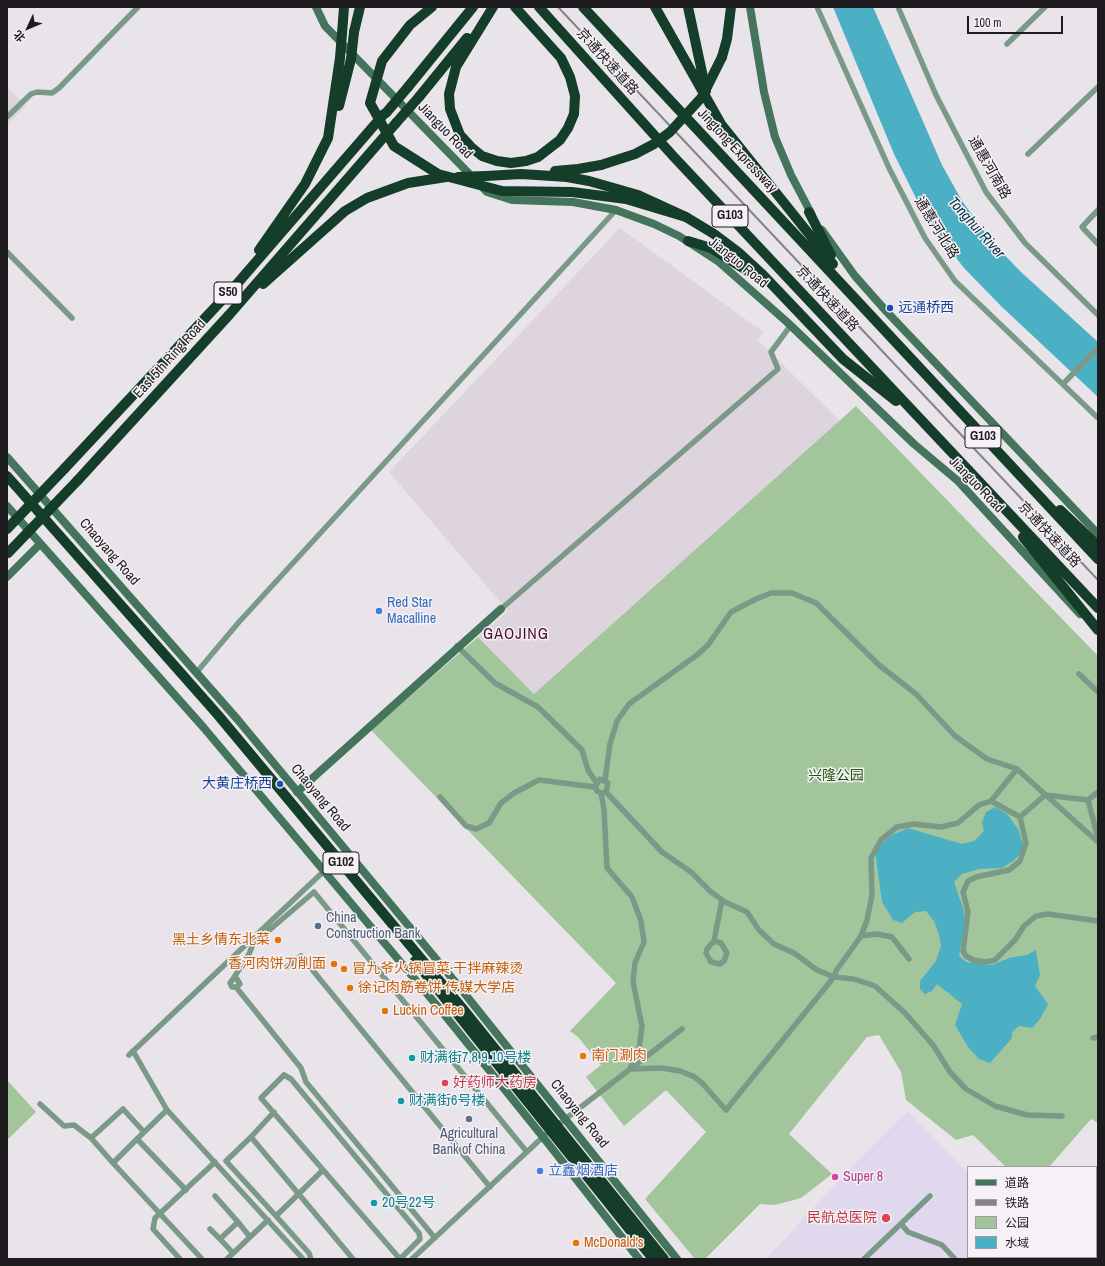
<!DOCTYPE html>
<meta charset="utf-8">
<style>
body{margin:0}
#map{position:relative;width:1105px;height:1266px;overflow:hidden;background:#e8e4e9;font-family:"Archivo Narrow","Noto Sans SC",sans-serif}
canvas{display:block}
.frame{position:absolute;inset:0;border:8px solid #1d1b1d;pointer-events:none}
.legend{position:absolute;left:967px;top:1166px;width:130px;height:92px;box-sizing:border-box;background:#f5f1f6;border:1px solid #9f9b9f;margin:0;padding:5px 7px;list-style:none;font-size:12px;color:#1d1b1d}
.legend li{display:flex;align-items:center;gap:8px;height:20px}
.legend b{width:20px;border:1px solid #9f9b9f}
.north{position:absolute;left:8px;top:8px;width:40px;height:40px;-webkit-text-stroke:3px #f5f1f6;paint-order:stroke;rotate:226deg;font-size:11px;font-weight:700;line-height:16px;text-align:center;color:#1d1b1d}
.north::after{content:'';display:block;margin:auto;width:14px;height:18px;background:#1d1b1d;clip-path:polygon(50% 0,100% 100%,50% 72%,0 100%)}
.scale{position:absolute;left:967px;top:16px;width:96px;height:18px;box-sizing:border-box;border:2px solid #1d1b1d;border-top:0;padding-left:5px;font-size:12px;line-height:14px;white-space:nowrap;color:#1d1b1d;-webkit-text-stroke:3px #f5f1f6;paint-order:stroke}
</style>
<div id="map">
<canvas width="1105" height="1266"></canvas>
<div class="frame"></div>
<ul class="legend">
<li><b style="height:5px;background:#44745b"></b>道路</li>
<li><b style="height:5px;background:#868387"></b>铁路</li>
<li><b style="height:11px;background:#a3c59c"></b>公园</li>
<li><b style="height:11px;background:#4bb0c3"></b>水域</li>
</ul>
<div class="north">北</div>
<div class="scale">100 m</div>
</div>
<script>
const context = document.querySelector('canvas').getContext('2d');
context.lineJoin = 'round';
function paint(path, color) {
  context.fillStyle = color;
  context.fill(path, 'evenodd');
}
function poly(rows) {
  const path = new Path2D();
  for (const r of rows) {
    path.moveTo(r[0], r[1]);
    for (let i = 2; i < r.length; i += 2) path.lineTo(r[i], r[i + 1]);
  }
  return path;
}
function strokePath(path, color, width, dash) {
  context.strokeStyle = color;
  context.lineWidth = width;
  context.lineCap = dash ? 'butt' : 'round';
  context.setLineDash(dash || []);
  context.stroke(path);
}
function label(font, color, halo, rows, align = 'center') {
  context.font = font + ' "Archivo Narrow","Noto Sans SC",sans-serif';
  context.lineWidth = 3;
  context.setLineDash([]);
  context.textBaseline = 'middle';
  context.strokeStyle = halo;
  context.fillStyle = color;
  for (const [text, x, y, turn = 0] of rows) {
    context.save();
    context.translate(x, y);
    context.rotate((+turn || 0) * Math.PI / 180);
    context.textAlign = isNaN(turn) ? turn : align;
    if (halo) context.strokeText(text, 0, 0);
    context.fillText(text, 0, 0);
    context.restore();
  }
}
const built = poly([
 [7,87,26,106,7,125],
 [620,228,763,332,758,340,841,422,534,694,478,637,508,611,389,472]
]);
const medical = poly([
 [908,1111,968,1173,968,1257,1037,1257,1035,1259,766,1259,840,1179]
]);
const green = poly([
 [856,406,1098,656,1098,1123,1091,1119,1049,1167,1006,1167,973,1135,956,1140,906,1100,901,1072,879,1035,867,1037,789,1134,832,1174,801,1198,775,1205,760,1204,705,1259,695,1259,645,1199,706,1132,666,1090,624,1126,586,1077,601,1065,578,1037,570,1031,616,983,371,730,478,637,534,694],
 [7,1080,36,1112,7,1140]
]);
const water = poly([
 [833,7,873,7,942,165,962,201,992,242,1021,272,1098,342,1098,397,1001,306,964,268,941,238,918,202,894,154],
 [995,807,1007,814,1018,829,1023,844,1021,853,1013,861,1002,868,979,869,962,874,954,882,964,911,965,921,959,956,966,962,992,965,1009,958,1027,955,1036,950,1040,975,1035,986,1048,1004,1040,1019,1032,1028,1019,1026,1012,1032,1012,1038,990,1063,979,1059,968,1047,955,1025,962,1004,937,984,932,991,925,994,920,989,920,981,936,961,941,946,939,935,934,921,926,911,915,912,902,923,893,920,882,902,875,851,890,836,908,828,962,844,974,841,984,831,982,822,986,812]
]);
const street = poly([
 [817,7,889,168,925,238,955,281,1098,418],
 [898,7,936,95,986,192,1025,243,1098,315],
 [1007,44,1045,7],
 [7,117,31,94,37,92,52,93,59,88,138,7],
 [1028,154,1098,87],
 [1098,210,1082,227,1098,244],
 [7,252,72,318],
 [1063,384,1098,348],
 [501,609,778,369,771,352,791,325],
 [457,646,495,683,538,707,582,750,588,770,596,782],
 [196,673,239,622,616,210],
 [1079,674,1098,692],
 [605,780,610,744,617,721,629,704,697,655,708,645,731,612,756,599,771,593,792,593,816,603,879,665,916,694,955,736,987,759,1017,769],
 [606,792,601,793,597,791,595,787,600,779,608,783,606,792,662,852,691,872,711,892,725,902,747,912,759,930,774,944,794,953,817,970,834,977,854,979,875,986,905,1013,933,1045,950,1072,966,1089,995,1106,1027,1115,1062,1116],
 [1098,792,1088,800,1098,838],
 [601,793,604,810,607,868,632,897,641,921,644,942,635,963,633,982,642,1026,639,1049,630,1069],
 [440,797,466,826,476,829,489,823,501,803,514,793,539,780,595,787],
 [1088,800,1045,795,1020,817,1026,843,1020,861,1009,870,976,877,968,881,963,892,968,912,963,951,966,956,973,960,986,962,995,960,1015,940,1024,926,1036,916,1048,914,1098,921],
 [991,801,1020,817],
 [861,936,877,934,892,937,909,959],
 [714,941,721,943,727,953,724,961,720,964,711,962,706,953,707,949,714,941,722,900],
 [287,967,301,956,490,1187],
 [233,979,249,954,253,944,314,892,527,1152],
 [236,987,240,984,237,979,233,979,230,983,232,987,236,987,301,1068,306,1082,435,1238],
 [1093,1038,1098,1037],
 [133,1051,167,1110,303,1259],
 [129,1055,324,871],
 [630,1069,661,1068,680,1071,693,1076,702,1083,726,1110,834,977,836,971,861,936,867,920,872,895,871,858,881,840,897,827,914,824,941,827,958,823,979,805,991,801,1017,769,1098,842],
 [284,1075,291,1079,419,1233,420,1239,400,1259,261,1098,284,1075],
 [40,1104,64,1126,74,1125,91,1138,113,1163],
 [167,1110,137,1139,186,1190],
 [274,1112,251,1137,353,1259],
 [555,1127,682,1029],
 [251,1137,226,1161,276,1216],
 [91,1138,123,1109,144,1132],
 [137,1139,113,1163,202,1259],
 [1096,1182,1098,1178],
 [215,1196,238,1222],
 [902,1225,908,1232,942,1245,955,1259],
 [1096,1227,1098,1223],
 [210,1229,220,1239],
 [233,1253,220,1239,238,1222,250,1237],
 [180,1259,153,1229,155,1218,215,1162],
 [227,1259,268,1220],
 [311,1259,309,1253,276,1216,323,1170],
 [412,1259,545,1135],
 [864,1259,930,1196],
 [1027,1259,1029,1257],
 [1059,1259,1060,1257],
 [1079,1259,1080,1257]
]);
const secondary = poly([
 [316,7,325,26,487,192,512,200,573,202,616,210,654,224,679,236,719,262,787,322,914,444,958,481,1080,614],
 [750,7,764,92,775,137,791,175,812,215],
 [822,230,855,276,886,311,1098,534],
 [7,457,238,720,461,989,677,1259],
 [7,506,204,728,439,1008,543,1137,639,1259],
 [7,577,40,544],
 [297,792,501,609]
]);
const highway = poly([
 [493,7,456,67,449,94,450,109,460,135,471,147,482,156,497,161,511,163,526,161,538,157,560,140,568,128,574,114,575,96,570,77,561,58,515,7],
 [539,7,674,157,1098,608],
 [583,7,1098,559],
 [655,7,721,124,833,264],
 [688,7,706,91],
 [343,21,344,7],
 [354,32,360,7],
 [722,57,727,39,731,7],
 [408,87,473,7],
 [419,97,467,38],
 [339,106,351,59],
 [555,171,578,169,601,165],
 [486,176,521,174,567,177,589,181,638,195,686,217,714,234,738,252,763,275,843,359,896,401],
 [809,212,831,255],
 [688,241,711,248,762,280],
 [259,250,305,184,328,138,340,58],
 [263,284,345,211,367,198,408,183,446,177],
 [65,468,236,285,384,114],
 [7,476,218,715,463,1009,664,1259],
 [78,480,229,315,396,123],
 [1060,510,1098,546],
 [1023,537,1098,630],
 [415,961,653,1259]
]);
const rail = poly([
 [558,7,1098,580]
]);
const highwayBridge = poly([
 [432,7,410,25,382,61,370,103,394,146,438,174,502,191,572,192,626,199,686,217],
 [340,58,343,21],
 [351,59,354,32],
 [386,113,408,87],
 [396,123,419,97],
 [601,165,635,154,654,144,670,132,702,97,722,57],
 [458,177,486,176],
 [7,529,65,468],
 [8,553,78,480]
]);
const markers = [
 [890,308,4,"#1a4fb4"],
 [379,611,4,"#3f7fe0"],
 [280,784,4,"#1a4fb4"],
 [318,926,4,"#5c6f8a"],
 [278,940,4,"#e8710a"],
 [334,964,4,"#e8710a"],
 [344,969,4,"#e8710a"],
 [350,988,4,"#e8710a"],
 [385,1011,4,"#e8710a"],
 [583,1056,4,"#e8710a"],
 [412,1058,4,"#0f9aa8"],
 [445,1083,4,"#e0444e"],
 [401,1101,4,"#0f9aa8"],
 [469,1119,4,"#5c6f8a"],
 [540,1171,4,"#3f7fe0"],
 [835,1177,4,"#d1479c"],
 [374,1203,4,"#0f9aa8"],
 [886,1218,5,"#e0444e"],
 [576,1243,4,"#e8710a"]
];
const shields = [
 [730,216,36],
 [228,293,28],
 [983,437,36],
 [341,863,36]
];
const shieldNames = [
 ["G103",730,216],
 ["S50",228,293],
 ["G103",983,437],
 ["G102",341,863]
];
const streetNames = [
 ["京通快速道路",607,62,48],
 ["Jianguo Road",445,131,46],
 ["Jingtong Expressway",737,151,47],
 ["通惠河南路",989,168,60],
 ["通惠河北路",936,228,58],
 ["Jianguo Road",738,263,39],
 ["京通快速道路",827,299,47],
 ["East 5th Ring Road",170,359,-48],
 ["Jianguo Road",976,485,46],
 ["京通快速道路",1049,535,47],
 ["Chaoyang Road",109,552,49],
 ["Chaoyang Road",320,798,50],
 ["Chaoyang Road",579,1114,51]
];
const transitNames = [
 ["远通桥西",898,308],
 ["大黄庄桥西",272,784,"right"]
];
const shopNames = [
 ["Red Star",387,603],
 ["Macalline",387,619],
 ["立鑫烟酒店",548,1171]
];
const parkNames = [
 ["兴隆公园",836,776]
];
const serviceNames = [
 ["China",326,918],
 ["Construction Bank",326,934],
 ["Agricultural",469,1134,"center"],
 ["Bank of China",469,1150,"center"]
];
const foodNames = [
 ["黑土乡情东北菜",270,940,"right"],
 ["香河肉饼刀削面",326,964,"right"],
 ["冒九爷火锅冒菜·干拌麻辣烫",352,969],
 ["徐记肉筋卷饼·传媒大学店",358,988],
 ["Luckin Coffee",393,1011],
 ["南门涮肉",591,1056],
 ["McDonald's",584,1243]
];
const cultureNames = [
 ["财满街7,8,9,10号楼",420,1058],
 ["财满街6号楼",409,1101],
 ["20号22号",382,1203]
];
const healthNames = [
 ["好药师大药房",453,1083],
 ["民航总医院",877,1218,"right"]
];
const hotelNames = [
 ["Super 8",843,1177]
];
const waterNames = [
 ["Tonghui River",976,228,48]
];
const quarterNames = [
 ["GAOJING",516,635]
];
paint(built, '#ddd4de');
paint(medical, '#e0d8ed');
paint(green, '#a3c59c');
paint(water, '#4bb0c3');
strokePath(street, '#7a9987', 5.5);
strokePath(secondary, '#44745b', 8);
strokePath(highway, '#143d2a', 10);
strokePath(rail, '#868387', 2);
strokePath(highwayBridge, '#143d2a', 10);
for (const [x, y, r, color] of markers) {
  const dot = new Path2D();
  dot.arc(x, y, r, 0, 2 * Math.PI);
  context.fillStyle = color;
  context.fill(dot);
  strokePath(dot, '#f5f1f6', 1.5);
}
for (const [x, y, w] of shields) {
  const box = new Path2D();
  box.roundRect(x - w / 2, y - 11, w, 22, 3);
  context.fillStyle = '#f5f1f6';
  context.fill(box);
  strokePath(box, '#1d1b1d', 1);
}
label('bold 13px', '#1d1b1d', null, shieldNames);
label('14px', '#1d1b1d', '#f5f1f6', streetNames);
label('14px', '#164399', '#f5f1f6', transitNames, 'left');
label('14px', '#366cbe', '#f5f1f6', shopNames, 'left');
label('14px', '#1d5b0a', '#f5f1f6', parkNames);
label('14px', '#4e5e75', '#f5f1f6', serviceNames, 'left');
label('14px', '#c56008', '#f5f1f6', foodNames, 'left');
label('14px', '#0d838f', '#f5f1f6', cultureNames, 'left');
label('14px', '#be3a42', '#f5f1f6', healthNames, 'left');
label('14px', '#b23c85', '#f5f1f6', hotelNames, 'left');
label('italic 15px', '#03353d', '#f5f1f6', waterNames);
context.letterSpacing = '1px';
label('16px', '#4d0c2b', '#f5f1f6', quarterNames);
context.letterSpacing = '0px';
</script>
